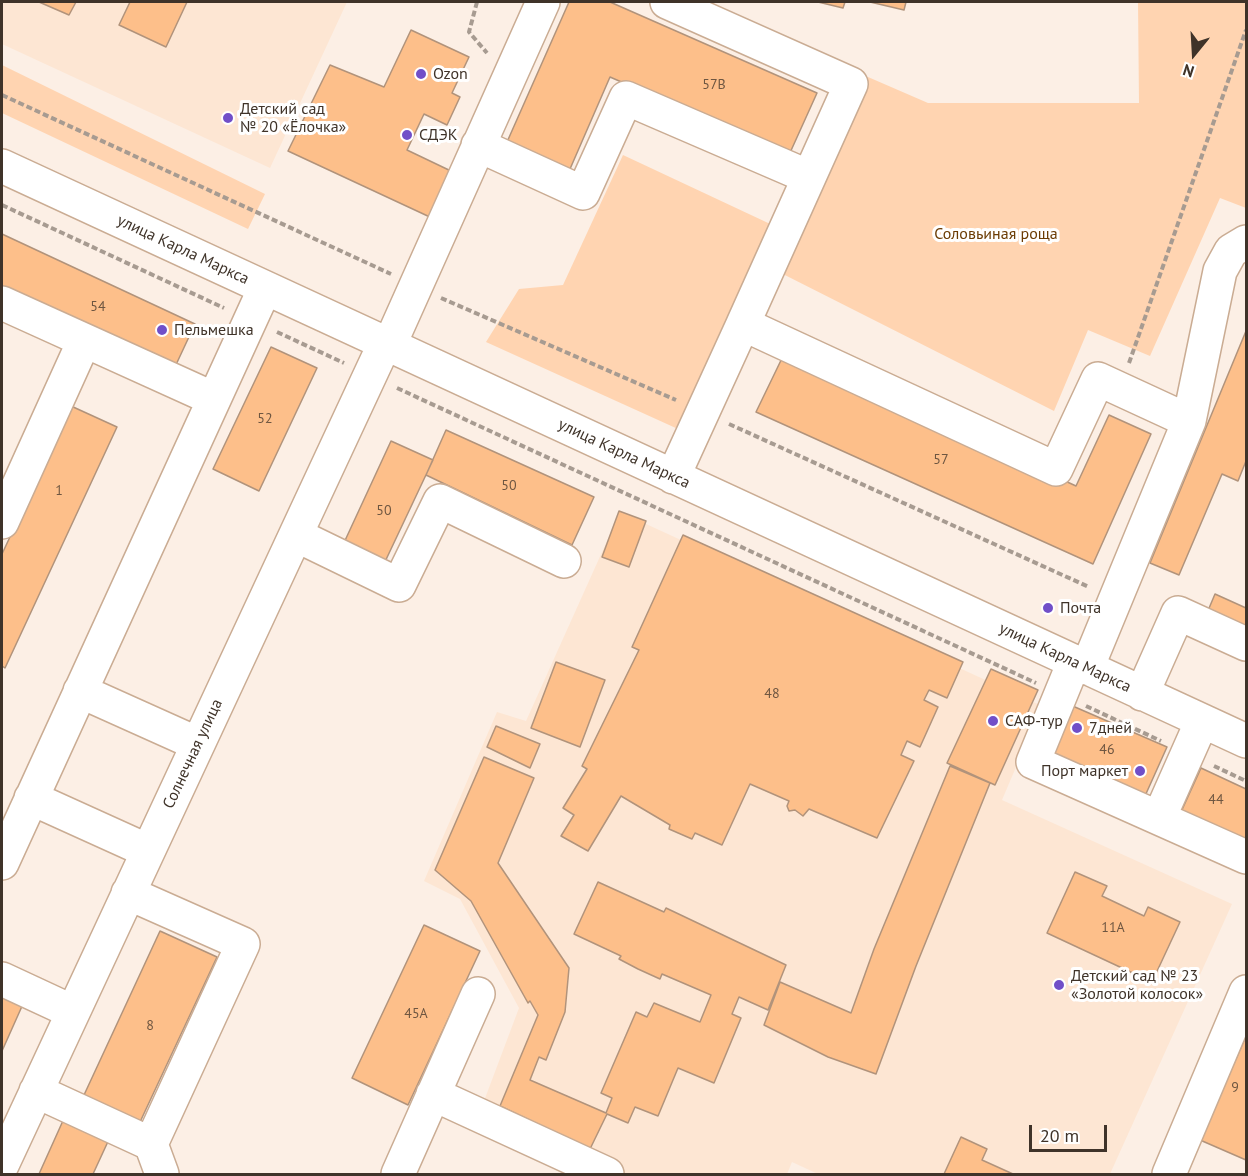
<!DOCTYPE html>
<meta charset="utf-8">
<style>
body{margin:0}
#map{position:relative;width:1248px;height:1176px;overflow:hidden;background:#fcefe5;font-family:"PT Sans",sans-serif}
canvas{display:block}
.frame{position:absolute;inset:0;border:3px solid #3f3329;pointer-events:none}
.north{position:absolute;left:1164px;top:24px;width:60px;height:60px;-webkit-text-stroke:4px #fff;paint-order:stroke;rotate:198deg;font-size:16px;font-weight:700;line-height:24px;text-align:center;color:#3f3329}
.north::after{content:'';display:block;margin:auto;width:21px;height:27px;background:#3f3329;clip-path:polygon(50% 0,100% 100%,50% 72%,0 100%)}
.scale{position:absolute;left:1029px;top:1125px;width:78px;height:27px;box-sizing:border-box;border:3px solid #3f3329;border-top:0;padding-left:8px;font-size:18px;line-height:21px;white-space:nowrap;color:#3f3329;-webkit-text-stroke:4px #fff;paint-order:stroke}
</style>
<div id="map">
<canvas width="1248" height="1176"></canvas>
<div class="frame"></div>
<div class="north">N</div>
<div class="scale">20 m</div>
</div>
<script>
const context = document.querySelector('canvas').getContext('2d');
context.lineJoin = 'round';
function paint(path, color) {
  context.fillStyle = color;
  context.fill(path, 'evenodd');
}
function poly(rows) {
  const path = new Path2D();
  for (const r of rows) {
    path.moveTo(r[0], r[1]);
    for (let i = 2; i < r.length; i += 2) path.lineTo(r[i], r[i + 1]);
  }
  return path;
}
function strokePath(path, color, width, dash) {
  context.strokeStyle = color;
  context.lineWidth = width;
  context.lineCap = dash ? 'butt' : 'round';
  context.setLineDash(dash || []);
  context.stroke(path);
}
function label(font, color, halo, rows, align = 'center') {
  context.font = font + ' "PT Sans",sans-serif';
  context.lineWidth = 6;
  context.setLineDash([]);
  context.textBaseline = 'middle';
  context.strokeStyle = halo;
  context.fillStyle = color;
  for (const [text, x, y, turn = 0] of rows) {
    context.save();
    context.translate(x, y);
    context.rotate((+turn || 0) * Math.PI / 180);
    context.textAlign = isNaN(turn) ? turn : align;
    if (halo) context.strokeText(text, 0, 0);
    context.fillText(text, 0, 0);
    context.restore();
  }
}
const built = poly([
 [2,2,347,2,270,168,2,44],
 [620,512,1042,706,1002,800,1232,904,1110,1174,818,1174,792,1162,787,1174,623,1174,481,1109,519,1008,460,899,424,881,497,712,526,721]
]);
const green = poly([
 [1138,2,1246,2,1246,208,1220,198,1150,356,1088,330,1054,411,767,266,689,434,486,342,519,289,563,285,623,155,798,237,868,77,928,103,1139,103],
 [2,65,265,194,248,229,2,113]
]);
const building = poly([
 [39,2,76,2,69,15,39,2],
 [130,2,187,2,166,47,119,25,130,2],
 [569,2,610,2,817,93,789,155,610,77,570,169,507,142,569,2],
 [818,2,845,2,843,8,818,2],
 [870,2,906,2,904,10,870,2],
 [411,30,469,57,452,93,460,97,447,125,424,114,407,150,453,172,432,218,288,151,330,65,384,87,411,30],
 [2,234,195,324,174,369,2,289,2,234],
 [1246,331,1246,461,1238,481,1222,474,1179,575,1150,563,1246,331],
 [271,347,317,368,259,491,213,469,271,347],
 [785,352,1076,486,1109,415,1151,434,1093,564,756,412,785,352],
 [71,406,117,427,5,668,2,666,2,554,71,406],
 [446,430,594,497,572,545,426,475,446,430],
 [391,441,433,460,383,566,342,547,391,441],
 [619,511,646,521,629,567,602,557,619,511],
 [683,535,963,662,947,698,929,690,924,700,938,707,920,747,907,741,901,755,914,761,877,838,809,809,803,816,795,810,789,811,787,806,789,801,750,784,722,845,695,833,692,839,669,829,670,825,621,796,588,851,561,836,574,815,563,808,587,769,582,766,639,650,632,647,683,535],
 [1215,594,1246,608,1246,631,1207,613,1215,594],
 [556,662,605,680,580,747,531,728,556,662],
 [991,669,1038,690,995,785,947,763,991,669],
 [1068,704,1167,747,1145,796,1047,754,1068,704],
 [496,726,540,744,530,768,487,747,496,726],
 [484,757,534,778,498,863,569,968,565,1012,546,1060,539,1057,530,1080,606,1113,612,1098,601,1093,636,1012,647,1017,654,1003,700,1022,711,995,662,974,660,979,638,969,619,959,621,956,574,934,598,882,664,912,666,908,786,965,768,1010,739,997,732,1014,741,1018,714,1083,678,1068,658,1116,635,1107,628,1123,607,1114,590,1149,500,1106,538,1015,530,1001,528,1003,471,901,435,870,484,757],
 [950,766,990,783,916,966,876,1074,828,1057,764,1025,780,982,851,1013,874,949,950,766],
 [1201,768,1246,789,1246,842,1181,812,1201,768],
 [1075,872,1107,886,1102,896,1144,916,1148,907,1180,922,1152,982,1047,933,1075,872],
 [424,925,480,951,408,1105,352,1078,424,925],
 [160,931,217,957,140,1122,84,1095,160,931],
 [2,994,23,1004,2,1051,2,994],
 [1246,1036,1246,1160,1200,1140,1246,1036],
 [66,1114,111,1135,93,1174,39,1174,66,1114],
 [961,1137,987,1149,982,1160,1013,1174,944,1174,961,1137]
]);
const path = poly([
 [477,2,469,32,487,53],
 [2,95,391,274],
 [2,205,224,308],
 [441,298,676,400],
 [277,332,344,363],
 [1129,363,1246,30],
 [397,388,1036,683],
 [729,424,1089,587],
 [1086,706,1161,741],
 [1214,766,1246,781]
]);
const minor = poly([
 [667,2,851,84,743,324],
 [478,145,583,193,626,98,809,177],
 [2,166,1246,741],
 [2,303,214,399],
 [389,346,543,2],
 [673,477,743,324,1056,469,1098,379,1189,421],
 [2,522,84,341],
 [296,535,399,585,440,501,564,561],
 [1074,662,1033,762,1246,857],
 [1087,668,1189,421,1220,271,1231,251,1246,242],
 [80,691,198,744],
 [1142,694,1178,613,1246,644],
 [31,798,148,851],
 [1159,818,1202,721],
 [2,863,265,288],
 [2,979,73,1012],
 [36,1091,151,1144,243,944,128,893],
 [433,1094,607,1174],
 [151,1144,162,1174],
 [2,1165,385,343],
 [398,1174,478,994],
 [1169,1174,1246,992]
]);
const markers = [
 [421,74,6,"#714fc8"],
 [228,118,6,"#714fc8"],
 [407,135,6,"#714fc8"],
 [162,330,6,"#714fc8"],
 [1048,608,6,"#714fc8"],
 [993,721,6,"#714fc8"],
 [1077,728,6,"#714fc8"],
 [1140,771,6,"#714fc8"],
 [1059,985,6,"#714fc8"]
];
const numberNames = [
 ["57В",714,85],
 ["54",98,307],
 ["52",265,419],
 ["57",941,460],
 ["50",509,486],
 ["1",59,491],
 ["50",384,511],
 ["48",772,694],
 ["46",1107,750],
 ["44",1216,800],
 ["11А",1113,928],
 ["45А",416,1014],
 ["8",150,1026],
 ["9",1235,1088]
];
const poiNames = [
 ["Ozon",433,74],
 ["Детский сад",240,109],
 ["№ 20 «Ёлочка»",240,127],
 ["СДЭК",419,135],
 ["Пельмешка",174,330],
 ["Почта",1060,608],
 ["САФ-тур",1005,721],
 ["7дней",1089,728],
 ["Порт маркет",1128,771,"right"],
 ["Детский сад № 23",1071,976],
 ["«Золотой колосок»",1071,994]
];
const parkNames = [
 ["Соловьиная роща",996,234]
];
const streetNames = [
 ["улица Карла Маркса",183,250,25],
 ["улица Карла Маркса",624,454,25],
 ["улица Карла Маркса",1065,658,25],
 ["Солнечная улица",193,754,-65]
];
paint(built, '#fde6d3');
paint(green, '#ffd4b1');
paint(building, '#fdbf8a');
strokePath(building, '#b1937b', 1.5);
strokePath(minor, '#caac93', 36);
strokePath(path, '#a79b91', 4, [6, 3]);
strokePath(minor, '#fff', 33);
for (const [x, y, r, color] of markers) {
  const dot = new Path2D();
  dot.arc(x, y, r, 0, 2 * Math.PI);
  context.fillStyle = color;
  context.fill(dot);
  strokePath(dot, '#fff', 2);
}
label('14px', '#6e5641', null, numberNames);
label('16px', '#3f3329', '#fff', poiNames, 'left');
label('16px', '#6c3c04', '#fff', parkNames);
label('16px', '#3f3329', '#fff', streetNames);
</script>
